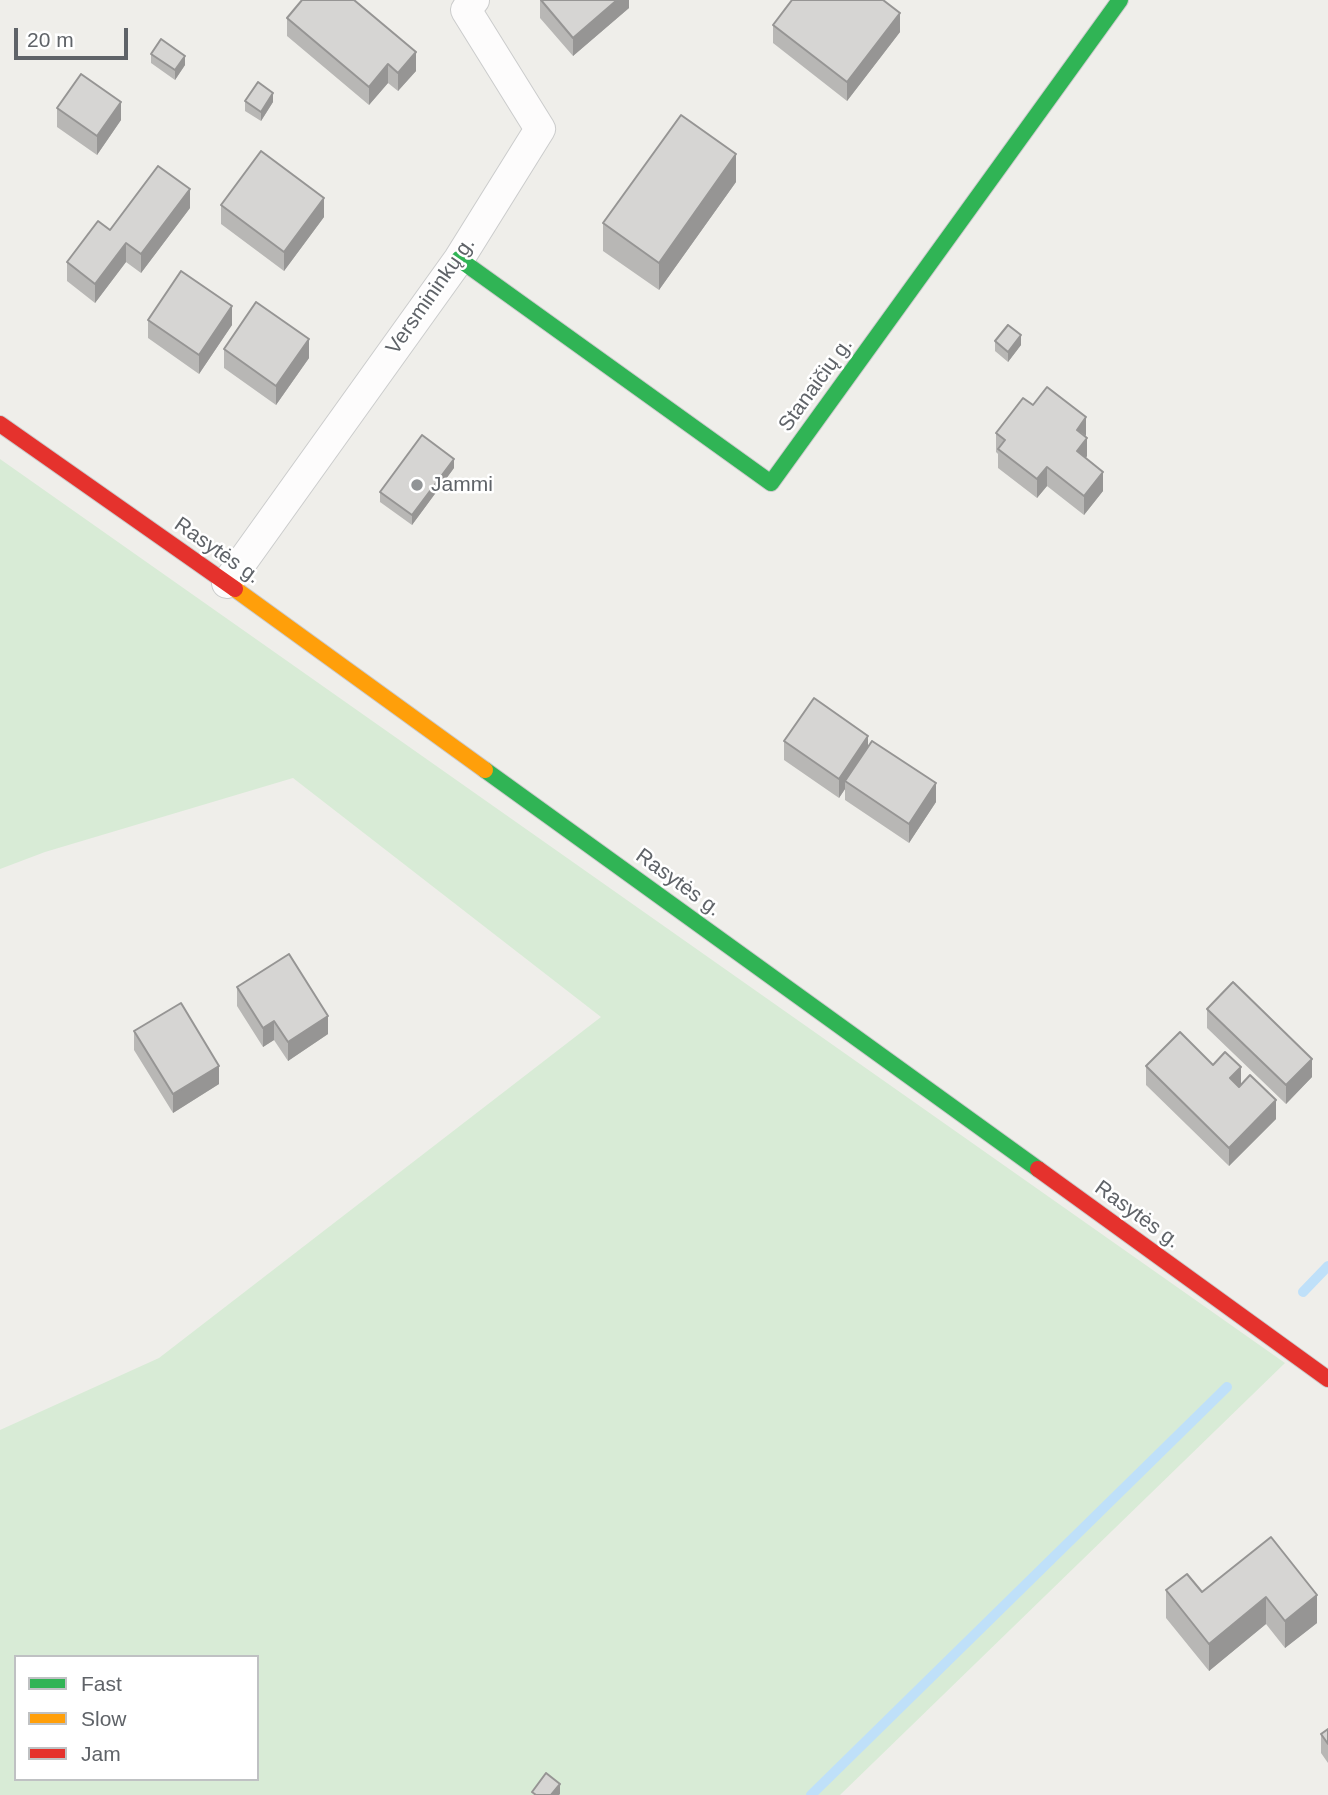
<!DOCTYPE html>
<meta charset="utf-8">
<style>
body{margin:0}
#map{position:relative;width:1328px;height:1795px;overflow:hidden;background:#efeeea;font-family:Helvetica,sans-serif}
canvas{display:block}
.legend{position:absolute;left:14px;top:1655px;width:245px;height:126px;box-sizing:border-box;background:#fff;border:2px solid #bfc1c3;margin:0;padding:9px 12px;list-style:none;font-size:21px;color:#5f6368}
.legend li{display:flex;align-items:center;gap:14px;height:35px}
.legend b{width:35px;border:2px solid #bfc1c3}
.scale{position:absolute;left:14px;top:28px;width:114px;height:32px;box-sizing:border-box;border:4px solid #5f6368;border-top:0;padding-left:9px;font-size:21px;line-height:24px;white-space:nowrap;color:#5f6368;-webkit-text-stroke:5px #fff;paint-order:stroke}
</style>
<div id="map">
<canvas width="1328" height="1795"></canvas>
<ul class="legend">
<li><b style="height:9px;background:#30b455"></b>Fast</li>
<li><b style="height:9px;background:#ff9f0a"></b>Slow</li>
<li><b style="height:9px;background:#e5322d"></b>Jam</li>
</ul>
<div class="scale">20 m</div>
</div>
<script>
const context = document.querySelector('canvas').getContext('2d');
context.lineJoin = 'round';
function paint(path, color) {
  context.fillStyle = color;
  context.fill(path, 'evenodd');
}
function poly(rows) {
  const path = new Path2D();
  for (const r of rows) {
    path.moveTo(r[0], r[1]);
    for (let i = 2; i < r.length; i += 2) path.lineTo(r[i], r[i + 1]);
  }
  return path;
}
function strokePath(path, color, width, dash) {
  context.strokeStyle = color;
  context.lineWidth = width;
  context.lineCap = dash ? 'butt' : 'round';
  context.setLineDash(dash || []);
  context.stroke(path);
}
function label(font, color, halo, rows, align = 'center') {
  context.font = font + ' Helvetica,sans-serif';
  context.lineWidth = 5;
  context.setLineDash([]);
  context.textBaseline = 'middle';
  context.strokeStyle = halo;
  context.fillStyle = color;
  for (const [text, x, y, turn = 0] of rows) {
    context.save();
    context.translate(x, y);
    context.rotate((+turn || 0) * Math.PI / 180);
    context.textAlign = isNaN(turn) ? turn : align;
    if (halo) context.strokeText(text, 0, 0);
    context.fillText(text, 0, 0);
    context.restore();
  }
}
const green = poly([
 [0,459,1285,1363,840,1795,0,1795,0,1430,159,1358,601,1017,293,778,45,852,0,869],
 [16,1657,257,1657,257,1779,16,1779]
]);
const stream = poly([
 [1303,1292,1328,1266],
 [811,1795,1227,1387]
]);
const street = poly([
 [227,583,459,259,540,129,466,10,474,0]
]);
const fast = poly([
 [459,259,771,483,1120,0],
 [485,770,1038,1169]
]);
const slow = poly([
 [235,589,485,770]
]);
const jam = poly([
 [0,424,235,589],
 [1038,1169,1328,1379]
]);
const wall = poly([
 [540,0,629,0,629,8,573,56,540,18],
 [287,18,416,71,398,91,388,83,369,105,287,36],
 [773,25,900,32,847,101,773,43],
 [151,54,185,65,175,80,151,63],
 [245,101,273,102,261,121,245,111],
 [57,108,121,120,97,155,57,127],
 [736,182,659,290,603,251,603,223],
 [221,205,324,217,284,271,221,224],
 [190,208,141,273,126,262,95,303,67,281,67,262,110,230],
 [148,320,232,325,199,374,148,338],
 [995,341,1021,345,1008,362,995,351],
 [224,349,309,358,276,405,224,368],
 [1033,405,1086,436,1087,456,1086,458,1103,491,1084,515,1047,486,1037,498,998,468,998,454,996,452,996,433],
 [454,468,412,525,380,502,380,492],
 [784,741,868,746,936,802,909,843,845,800,845,789,839,798,784,760],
 [237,987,328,1034,288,1061,274,1040,263,1047,237,1006],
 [1207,1009,1312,1077,1286,1104,1207,1028],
 [134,1031,219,1084,173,1113,134,1050],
 [1213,1065,1241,1085,1276,1119,1229,1166,1146,1085,1146,1066],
 [1271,1537,1317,1623,1285,1648,1266,1624,1209,1671,1166,1618,1166,1590,1202,1592],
 [1328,1729,1328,1763,1321,1753,1321,1734]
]);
const shadedWall = poly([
 [617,0,629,0,629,8,573,56,573,38],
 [900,13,900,32,847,101,847,82],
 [416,52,416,71,398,91,398,73],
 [185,56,185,65,175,80,175,70],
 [388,64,388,83,369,105,369,87],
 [273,93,273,102,261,121,261,112],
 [121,102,121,120,97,155,97,136],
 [736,154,736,182,659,290,659,263],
 [190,189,190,208,141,273,141,254],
 [324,198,324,217,284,271,284,252],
 [126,243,126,262,95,303,95,284],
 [232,306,232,325,199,374,199,355],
 [1021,335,1021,345,1008,362,1008,352],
 [309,339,309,358,276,405,276,386],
 [1086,417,1086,436,1077,430],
 [1087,438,1087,456,1077,470,1077,451],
 [454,459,454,468,412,525,412,515],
 [1047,467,1047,486,1037,498,1037,479],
 [1103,472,1103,491,1084,515,1084,496],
 [868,736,868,754,845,781,845,789,839,798,839,779],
 [936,783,936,802,909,843,909,824],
 [328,1016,328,1034,288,1061,288,1042],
 [274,1021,274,1040,263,1047,263,1028],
 [1312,1059,1312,1077,1286,1104,1286,1085],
 [219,1066,219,1084,173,1113,173,1094],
 [1241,1067,1241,1086,1230,1097,1230,1078],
 [1276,1100,1276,1119,1229,1166,1229,1148],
 [1317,1595,1317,1623,1285,1648,1285,1621],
 [1266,1597,1266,1624,1209,1671,1209,1644],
 [560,1784,560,1794,559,1795,551,1795]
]);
const building = poly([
 [302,0,354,0,416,52,398,73,388,64,369,87,287,18,302,0],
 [541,0,617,0,573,38,541,0],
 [792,0,883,0,900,13,847,82,773,25,792,0],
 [161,39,185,56,175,70,151,54,161,39],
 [81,74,121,102,97,136,57,108,81,74],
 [258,82,273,93,261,112,245,101,258,82],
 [681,115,736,154,659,263,603,223,681,115],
 [261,151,324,198,284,252,221,205,261,151],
 [158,166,190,189,141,254,126,243,95,284,67,262,98,221,110,230,158,166],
 [181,271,232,306,199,355,148,320,181,271],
 [256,302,309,339,276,386,224,349,256,302],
 [1008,325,1021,335,1008,352,995,341,1008,325],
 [1047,387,1086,417,1077,430,1087,438,1077,451,1103,472,1084,496,1047,467,1037,479,998,449,1005,440,996,433,1023,398,1033,405,1047,387],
 [422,435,454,459,412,515,380,492,422,435],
 [814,698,868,736,839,779,784,741,814,698],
 [872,741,936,783,909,824,845,781,872,741],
 [289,954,328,1016,288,1042,274,1021,263,1028,237,987,289,954],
 [1233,982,1312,1059,1286,1085,1207,1009,1233,982],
 [181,1003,219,1066,173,1094,134,1031,181,1003],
 [1180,1032,1213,1065,1225,1052,1241,1067,1230,1078,1239,1087,1250,1075,1276,1100,1229,1148,1146,1066,1180,1032],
 [1271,1537,1317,1595,1285,1621,1266,1597,1209,1644,1166,1590,1187,1574,1202,1592,1271,1537],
 [1328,1729,1328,1744,1321,1734,1328,1729],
 [546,1773,560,1784,551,1795,536,1795,532,1792,546,1773]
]);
const markers = [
 [417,485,7,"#919496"]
];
const streetNames = [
 ["Versmininkų g.",431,296,-55],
 ["Stanaičių g.",816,385,-54],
 ["Rasytės g.",217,551,35],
 ["Rasytės g.",678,883,36],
 ["Rasytės g.",1137,1215,36]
];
const poiNames = [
 ["Jammi",431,485]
];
paint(green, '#d8ebd6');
strokePath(stream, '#bfe0f9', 10);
strokePath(street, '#cbcccc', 32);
strokePath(fast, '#cacacb', 18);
strokePath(slow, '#cacacb', 18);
strokePath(jam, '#cacacb', 18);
strokePath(street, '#fdfcfc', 30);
strokePath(fast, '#30b455', 16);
strokePath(slow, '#ff9f0a', 16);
strokePath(jam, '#e5322d', 16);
paint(wall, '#b8b7b5');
paint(shadedWall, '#969594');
paint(building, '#d6d5d3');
strokePath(building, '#969594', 2);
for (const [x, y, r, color] of markers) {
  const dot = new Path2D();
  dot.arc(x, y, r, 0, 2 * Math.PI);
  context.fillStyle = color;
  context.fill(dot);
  strokePath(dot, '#fff', 2.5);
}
label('21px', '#5f6368', '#fff', streetNames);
label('21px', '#5f6368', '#fff', poiNames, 'left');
</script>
